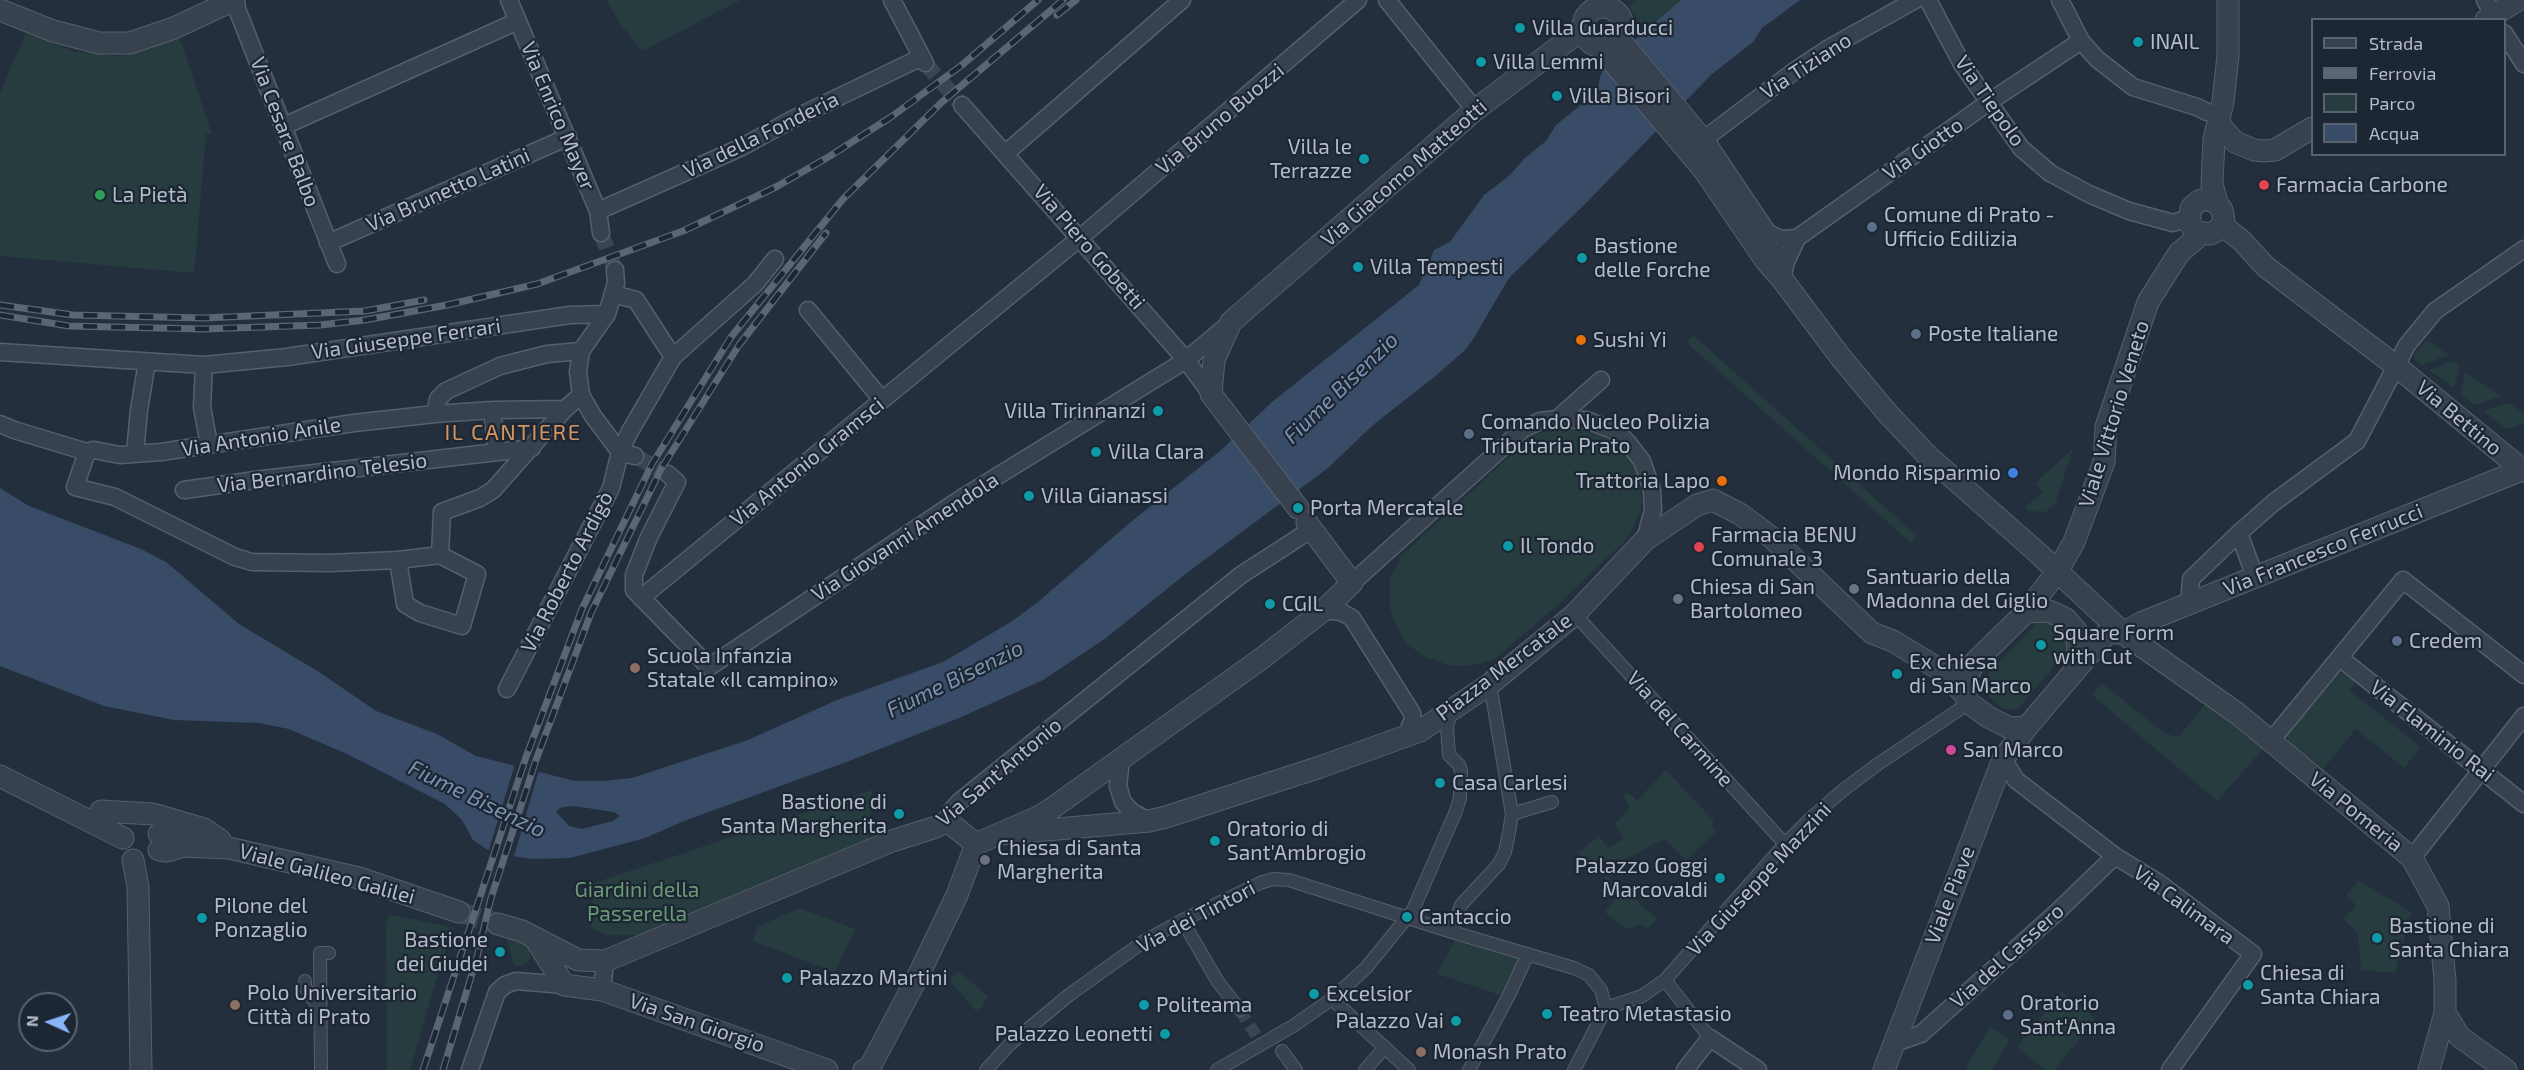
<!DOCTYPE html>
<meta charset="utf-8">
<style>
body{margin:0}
#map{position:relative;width:2524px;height:1070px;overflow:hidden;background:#242f3e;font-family:"Exo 2",sans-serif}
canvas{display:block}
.legend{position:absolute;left:2311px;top:18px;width:195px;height:138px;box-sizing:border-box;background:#1d2633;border:2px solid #59626f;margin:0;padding:8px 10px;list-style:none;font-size:18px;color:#b4bcc9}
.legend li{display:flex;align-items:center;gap:12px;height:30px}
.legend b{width:30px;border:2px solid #59626f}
.north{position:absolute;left:18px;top:992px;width:60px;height:60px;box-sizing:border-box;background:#1d2633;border:2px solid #59626f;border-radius:50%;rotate:273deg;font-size:16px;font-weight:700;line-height:24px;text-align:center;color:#b4bcc9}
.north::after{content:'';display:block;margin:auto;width:21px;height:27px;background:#8ab4f8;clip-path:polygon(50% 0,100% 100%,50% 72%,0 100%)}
</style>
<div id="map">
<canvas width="2524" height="1070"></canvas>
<ul class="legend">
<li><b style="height:8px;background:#38414e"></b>Strada</li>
<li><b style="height:8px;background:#5a6575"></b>Ferrovia</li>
<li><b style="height:16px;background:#263c3f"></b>Parco</li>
<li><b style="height:16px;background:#394c67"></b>Acqua</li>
</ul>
<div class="north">N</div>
</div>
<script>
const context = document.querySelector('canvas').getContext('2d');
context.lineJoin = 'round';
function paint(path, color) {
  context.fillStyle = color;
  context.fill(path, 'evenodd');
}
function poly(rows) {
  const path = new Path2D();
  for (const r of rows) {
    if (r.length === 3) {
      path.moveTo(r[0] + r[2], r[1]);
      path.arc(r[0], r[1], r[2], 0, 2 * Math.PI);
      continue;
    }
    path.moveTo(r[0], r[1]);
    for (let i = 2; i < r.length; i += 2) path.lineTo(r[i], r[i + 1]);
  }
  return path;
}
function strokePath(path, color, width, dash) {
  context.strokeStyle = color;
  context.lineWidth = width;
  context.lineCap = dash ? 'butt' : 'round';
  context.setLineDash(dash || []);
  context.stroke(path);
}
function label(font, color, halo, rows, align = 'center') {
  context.font = font + ' "Exo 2",sans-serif';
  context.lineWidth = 4.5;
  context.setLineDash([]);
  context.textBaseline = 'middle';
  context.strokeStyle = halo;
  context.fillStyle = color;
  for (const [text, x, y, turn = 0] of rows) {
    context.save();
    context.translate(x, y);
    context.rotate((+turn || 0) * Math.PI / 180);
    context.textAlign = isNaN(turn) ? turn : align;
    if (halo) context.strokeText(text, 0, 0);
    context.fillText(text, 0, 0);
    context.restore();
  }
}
const green = poly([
 [606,0,739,0,739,1,642,51,620,24],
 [1635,0,1681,0,1645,32,1629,6],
 [26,33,73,51,120,56,148,49,177,37,183,47,212,134,206,134,194,273,0,256,0,93],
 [1693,335,1917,536,1911,543,1686,342],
 [2427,340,2449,355,2421,365,2415,360,2415,354],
 [2454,361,2459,365,2454,388,2429,370],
 [2465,372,2501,396,2474,405,2461,394],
 [2509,403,2524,413,2524,423,2506,429,2483,411],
 [1568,427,1601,434,1615,443,1633,464,1642,497,1641,511,1628,538,1561,602,1496,658,1479,664,1463,666,1448,665,1425,657,1406,643,1395,624,1390,608,1390,579,1401,556,1534,434],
 [2073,449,2055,504,2045,512,2029,511,2025,507,2043,493,2035,483],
 [2042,621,2053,625,2068,639,2069,648,2018,709,2004,709,1982,691,1982,680,2037,623],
 [2346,672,2357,680,2349,690,2421,747,2404,768,2356,729,2324,768,2288,742,2288,734,2338,674],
 [2102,683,2164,733,2174,736,2180,735,2206,703,2263,749,2217,801,2092,695],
 [1666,770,1714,821,1711,826,1716,832,1686,860,1664,839,1598,873,1578,853,1599,836,1608,848,1623,839,1615,824,1630,808,1623,795,1629,793,1637,801],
 [872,790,868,839,642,935,607,935,591,928,594,883],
 [1606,875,1620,891,1623,888,1657,919,1648,929,1640,924,1631,929,1621,926,1605,912,1618,895,1604,877],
 [2358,880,2411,912,2395,973,2361,970,2358,934,2344,919,2356,905,2346,896],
 [800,908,855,929,835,972,753,941,757,927],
 [389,914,454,928,440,966,410,1070,387,1070,386,926],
 [505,934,527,943,531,957,525,964,515,967],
 [1457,937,1526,959,1506,997,1437,974],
 [958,971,989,997,983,1002,985,1005,976,1011,950,981],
 [2062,991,2096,1019,2054,1070,2045,1070,2017,1047],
 [1990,1027,2010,1039,1992,1070,1969,1070,1966,1068]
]);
const water = poly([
 [1681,0,1800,0,1762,28,1753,42,1711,75,1584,205,1509,278,1472,341,1464,351,1433,378,1373,425,1328,468,1188,572,1106,638,1043,680,959,718,849,761,684,821,645,838,570,858,532,859,511,856,488,850,473,840,462,820,445,804,347,754,289,729,259,723,174,720,104,706,0,666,0,488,29,506,141,549,166,562,239,624,319,672,376,711,437,734,476,756,575,781,604,781,632,778,748,740,837,700,943,662,1011,622,1038,602,1132,521,1219,452,1272,402,1419,285,1434,250,1450,242,1484,195,1510,175,1525,158,1546,141,1556,125,1596,93,1603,68],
 [574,806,614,812,620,816,613,821,582,829,569,826,557,813,556,811,563,807]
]);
const pier = poly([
 [515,764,539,770,513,860,488,853]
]);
const pedestrianTunnel = poly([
 [1240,1010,1259,1040]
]);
const minorTunnel = poly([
 [925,63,962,105],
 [601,233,615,270],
 [635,456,668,474]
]);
const tertiaryTunnel = poly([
 [459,912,498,924]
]);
const pedestrian = poly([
 [1582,622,1785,844],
 [1512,814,1552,802],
 [1182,920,1218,982,1240,1010],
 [1452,932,1461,905,1499,864,1505,852,1509,832,1512,814,1490,684],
 [1665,980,1710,1038],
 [305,981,305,987,320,1010],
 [1332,999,1409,1070],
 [1606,1008,1642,996,1665,980,1785,844,1811,818,1842,791,1878,764,1969,703],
 [1282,1051,1296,1070],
 [321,1070,320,953,329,953],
 [986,1070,1010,1044,1069,995,1143,942,1185,919,1260,883,1273,879,1289,880,1452,932,1574,968,1589,975,1601,990,1606,1008],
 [1217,1070,1293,1026,1332,999,1366,968,1413,910,1456,811,1460,798,1461,771,1459,765,1449,755,1447,727,1451,711],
 [1365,1070,1385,1047],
 [1469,1070,1509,995,1528,954],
 [1574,1070,1606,1008]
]);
const minor = poly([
 [236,0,237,9,337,264],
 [509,0,598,211,601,233],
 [892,0,925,63],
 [1387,0,1475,110],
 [1928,0,1962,64,2021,148,2050,173,2089,194,2129,211,2173,223,2188,218],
 [2060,0,2081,41,2097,59,2133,87,2197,107,2207,112],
 [2485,0,2496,20],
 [2504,33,2524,64],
 [962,105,1186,360,1211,394],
 [284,126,518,21],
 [1703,140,1793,72,1829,48,1915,0],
 [1006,153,1182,0],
 [598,211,742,147,791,120,922,57],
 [1764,231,1781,239,1797,238,1989,102,2081,41],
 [328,243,568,137],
 [615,270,616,283,607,314,581,351,578,372,581,395,593,416,620,452],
 [1782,279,1786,262,1797,238],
 [613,294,636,300,673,357],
 [808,310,882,400],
 [0,352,204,365,287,357,570,315,607,314],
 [204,365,202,407,209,445],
 [492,410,497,452],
 [435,414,438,399,446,391,500,366,547,354,581,351],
 [1557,419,1601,380],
 [0,424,14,430,87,452,94,450,120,455,161,452,354,423,435,414,492,410,565,409],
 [87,452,75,487,115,497,235,557,252,562,330,563,398,560,440,555,442,512,480,498,493,490,565,409,581,395],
 [620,452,635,456],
 [135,453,139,410,147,362],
 [668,474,677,482,649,537,634,575,634,590,709,667,965,496,1186,360,1229,324],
 [184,490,263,479,532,448],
 [2239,533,2255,577],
 [398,560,405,604,420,613,462,626,477,574,440,555],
 [1352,583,1523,429,1540,421,1557,419,1587,420,1617,432,1629,444,1642,461,1652,490,1653,510,1645,540],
 [641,598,1081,237,1358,0],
 [2189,604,2191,579,2239,533,2273,503,2357,441,2407,345,2435,311,2524,249],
 [1324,610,1341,612,1352,618,1412,713,1413,721,1410,726,1409,735],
 [2340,658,2524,804],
 [507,689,611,488,620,452,629,433,673,357,755,284,775,259],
 [2270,742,2403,580,2524,675],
 [1121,759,1118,786,1123,802,1132,812,1149,821],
 [2003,759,2016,780,2115,856,2159,883,2253,954,2170,1070],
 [947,821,950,812,959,802,1241,575,1312,529],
 [2412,858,2524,716],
 [602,990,605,961],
 [1892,1044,1921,1034,2057,912,2115,856],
 [470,1070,497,992,505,985,516,981,564,985],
 [1685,1070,1710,1038,1758,1070]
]);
const tertiary = poly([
 [1603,27,20],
 [0,10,53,31,99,43,130,43,174,28,234,0],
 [2486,20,2518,0],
 [1620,40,1703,140,1764,231,1776,258],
 [1605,48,1611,60,1704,170,1766,261,1782,279,1842,359,1889,415,1928,456,2039,554,2123,633,2238,714,2412,858,2438,906,2445,980,2445,1013,2429,1070],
 [2219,120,2222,128,2235,142,2254,150,2264,151,2275,150,2312,128],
 [2217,203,2205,199,2199,201,2191,208,2189,223,2196,232,2211,234,2219,229,2224,220,2222,210,2217,203,2212,184,2214,139,2223,102,2228,55,2228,0],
 [2222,225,2242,241,2266,267,2396,366,2524,471],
 [1298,508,1211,394,1214,360,1231,322,1475,110,1572,37,1583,32],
 [2026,612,2049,611,2066,619,2077,632,2078,656,2075,671],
 [2123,633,2141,623,2524,469],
 [1964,694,1966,679,1974,663,2026,612,2057,572,2074,542,2104,462,2106,427,2148,302,2179,253,2201,234],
 [0,776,123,838],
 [101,811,153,814,204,829,220,840],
 [159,834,196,836],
 [1000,834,1149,821,1166,817,1320,767,1420,731,1490,684,1574,615,1645,540,1697,505,1713,500,1740,514,1771,537,1872,633,1893,641,1944,672,1964,694,1969,703,1988,717,2010,728,2027,727],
 [976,844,1038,817,1051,809,1261,659,1324,610,1352,583,1307,523],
 [159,850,167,851,184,846,229,848,359,878,459,912],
 [133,860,138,887,141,1070],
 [498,924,522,931,578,960,605,961,892,841,936,827,947,821,976,844],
 [536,940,564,985,602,990,827,1070],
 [2445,1013,2460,1037,2506,1070],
 [864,1070,870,1067,919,974,957,895,976,844],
 [1884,1070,2003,759,2027,727,2107,633,2123,633]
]);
const rail = poly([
 [1057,15,1076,0],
 [0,305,73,315,203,318,365,311,424,300],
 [0,315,69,326,204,329,320,325,365,320,447,305,537,284,683,231,776,187,830,156,891,117,962,65,1038,0],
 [423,1070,526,757,582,609,652,464,731,337,843,199,942,102,1063,0],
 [443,1070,477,957,491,898,536,760,591,613,661,469,739,345,826,233]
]);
const markers = [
 [1520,28,6,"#0f9aa8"],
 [2138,42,6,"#0f9aa8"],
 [1481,62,6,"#0f9aa8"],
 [1557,96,6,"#0f9aa8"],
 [1364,159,6,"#0f9aa8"],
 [2264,185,6,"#e0444e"],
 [100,195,6,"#2e9e5b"],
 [1872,227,6,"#5c6f8a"],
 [1582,258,6,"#0f9aa8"],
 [1358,267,6,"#0f9aa8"],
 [1916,334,6,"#5c6f8a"],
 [1581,340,6,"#e8710a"],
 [1158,411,6,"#0f9aa8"],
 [1469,434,6,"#5c6f8a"],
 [1096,452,6,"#0f9aa8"],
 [2013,473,6,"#3f7fe0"],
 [1722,481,6,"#e8710a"],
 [1029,496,6,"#0f9aa8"],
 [1298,508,6,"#0f9aa8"],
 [1508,546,6,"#0f9aa8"],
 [1699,547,6,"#e0444e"],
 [1854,589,6,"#6b7280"],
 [1678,599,6,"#6b7280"],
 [1270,604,6,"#0f9aa8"],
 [2397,641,6,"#5c6f8a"],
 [2041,645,6,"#0f9aa8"],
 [635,668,6,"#8d6e63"],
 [1897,674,6,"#0f9aa8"],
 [1951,750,6,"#d1479c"],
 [1440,783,6,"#0f9aa8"],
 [899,814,6,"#0f9aa8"],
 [1215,841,6,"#0f9aa8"],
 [985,860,6,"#6b7280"],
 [1720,878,6,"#0f9aa8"],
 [1407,917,6,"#0f9aa8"],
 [202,918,6,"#0f9aa8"],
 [2377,938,6,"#0f9aa8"],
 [500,952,6,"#0f9aa8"],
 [787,978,6,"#0f9aa8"],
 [2248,985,6,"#0f9aa8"],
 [1314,994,6,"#0f9aa8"],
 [235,1005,6,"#8d6e63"],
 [1144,1005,6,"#0f9aa8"],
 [1547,1014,6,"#0f9aa8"],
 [2008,1015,6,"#5c6f8a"],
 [1456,1021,6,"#0f9aa8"],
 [1165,1034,6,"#0f9aa8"],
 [1421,1052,6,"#8d6e63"]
];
const poiNames = [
 ["Villa Guarducci",1532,28],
 ["INAIL",2150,42],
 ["Villa Lemmi",1493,62],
 ["Villa Bisori",1569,96],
 ["Villa le",1352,147,"right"],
 ["Terrazze",1352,171,"right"],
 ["Farmacia Carbone",2276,185],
 ["La Pietà",112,195],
 ["Comune di Prato -",1884,215],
 ["Ufficio Edilizia",1884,239],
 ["Bastione",1594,246],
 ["delle Forche",1594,270],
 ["Villa Tempesti",1370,267],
 ["Poste Italiane",1928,334],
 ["Sushi Yi",1593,340],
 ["Villa Tirinnanzi",1146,411,"right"],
 ["Comando Nucleo Polizia",1481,422],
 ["Tributaria Prato",1481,446],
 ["Villa Clara",1108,452],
 ["Mondo Risparmio",2001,473,"right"],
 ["Trattoria Lapo",1710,481,"right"],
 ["Villa Gianassi",1041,496],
 ["Porta Mercatale",1310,508],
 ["Farmacia BENU",1711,535],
 ["Comunale 3",1711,559],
 ["Il Tondo",1520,546],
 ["Santuario della",1866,577],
 ["Madonna del Giglio",1866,601],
 ["Chiesa di San",1690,587],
 ["Bartolomeo",1690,611],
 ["CGIL",1282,604],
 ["Square Form",2053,633],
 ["with Cut",2053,657],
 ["Credem",2409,641],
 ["Scuola Infanzia",647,656],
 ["Statale «Il campino»",647,680],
 ["Ex chiesa",1909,662],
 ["di San Marco",1909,686],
 ["San Marco",1963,750],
 ["Casa Carlesi",1452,783],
 ["Bastione di",887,802,"right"],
 ["Santa Margherita",887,826,"right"],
 ["Oratorio di",1227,829],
 ["Sant'Ambrogio",1227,853],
 ["Chiesa di Santa",997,848],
 ["Margherita",997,872],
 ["Palazzo Goggi",1708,866,"right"],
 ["Marcovaldi",1708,890,"right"],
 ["Pilone del",214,906],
 ["Ponzaglio",214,930],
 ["Cantaccio",1419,917],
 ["Bastione di",2389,926],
 ["Santa Chiara",2389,950],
 ["Bastione",488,940,"right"],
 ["dei Giudei",488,964,"right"],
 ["Chiesa di",2260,973],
 ["Santa Chiara",2260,997],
 ["Palazzo Martini",799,978],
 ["Polo Universitario",247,993],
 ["Città di Prato",247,1017],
 ["Excelsior",1326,994],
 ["Oratorio",2020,1003],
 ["Sant'Anna",2020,1027],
 ["Politeama",1156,1005],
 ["Teatro Metastasio",1559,1014],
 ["Palazzo Vai",1444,1021,"right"],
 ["Palazzo Leonetti",1153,1034,"right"],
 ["Monash Prato",1433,1052]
];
const streetNames = [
 ["Via Tiziano",1806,66,-33],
 ["Via Tiepolo",1990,101,55],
 ["Via Enrico Mayer",558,116,67],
 ["Via Bruno Buozzi",1220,119,-40],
 ["Via Cesare Balbo",285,132,69],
 ["Via della Fonderia",761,135,-26],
 ["Via Giotto",1923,149,-35],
 ["Via Giacomo Matteotti",1404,173,-41],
 ["Via Brunetto Latini",448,190,-24],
 ["Via Piero Gobetti",1089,247,49],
 ["Via Giuseppe Ferrari",406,339,-8],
 ["Viale Vittorio Veneto",2114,414,-73],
 ["Via Bettino",2459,418,40],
 ["Via Antonio Anile",261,437,-9],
 ["Via Antonio Gramsci",807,462,-39],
 ["Via Bernardino Telesio",322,473,-7],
 ["Via Giovanni Amendola",905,537,-33],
 ["Via Francesco Ferrucci",2323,550,-22],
 ["Via Roberto Ardigò",567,572,-63],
 ["Piazza Mercatale",1504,667,-37],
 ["Via del Carmine",1680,729,48],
 ["Via Flaminio Rai",2432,731,38],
 ["Via Sant'Antonio",999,772,-40],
 ["Via Pomeria",2356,812,39],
 ["Viale Galileo Galilei",327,874,15],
 ["Via Giuseppe Mazzini",1759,879,-47],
 ["Viale Piave",1950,895,-69],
 ["Via Calimara",2184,905,36],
 ["Via dei Tintori",1196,917,-28],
 ["Via del Cassero",2007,956,-42],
 ["Via San Giorgio",697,1023,19]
];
const parkNames = [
 ["Giardini della",637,890],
 ["Passerella",637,914]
];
const waterNames = [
 ["Fiume Bisenzio",1341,388,-44],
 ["Fiume Bisenzio",955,679,-26],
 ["Fiume Bisenzio",477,799,26]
];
const neighbourhoodNames = [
 ["IL CANTIERE",513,433]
];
paint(green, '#263c3f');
paint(water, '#394c67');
paint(pier, '#242f3e');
strokePath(pedestrianTunnel, '#3a4453', 12, [12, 6]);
strokePath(minorTunnel, '#3a4453', 16, [16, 8]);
strokePath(tertiaryTunnel, '#3a4453', 21, [21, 10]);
strokePath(pedestrian, '#565f6c', 14);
strokePath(minor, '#565f6c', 19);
strokePath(tertiary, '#565f6c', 23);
strokePath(pedestrian, '#38414e', 12);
strokePath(minor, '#38414e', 16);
strokePath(tertiary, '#38414e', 21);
strokePath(rail, '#5a6575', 7);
strokePath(rail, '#1d2633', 4.5, [14]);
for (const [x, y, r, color] of markers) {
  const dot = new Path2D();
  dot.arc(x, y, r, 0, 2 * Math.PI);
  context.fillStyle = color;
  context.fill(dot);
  strokePath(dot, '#1d2633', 2);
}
label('21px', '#b4bcc9', '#1d2633', poiNames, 'left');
label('21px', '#b4bcc9', '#1d2633', streetNames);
label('21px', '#6b9a76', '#1d2633', parkNames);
label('italic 22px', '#7c92b1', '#1d2633', waterNames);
context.letterSpacing = '1.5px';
label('22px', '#d59563', '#1d2633', neighbourhoodNames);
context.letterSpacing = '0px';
</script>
